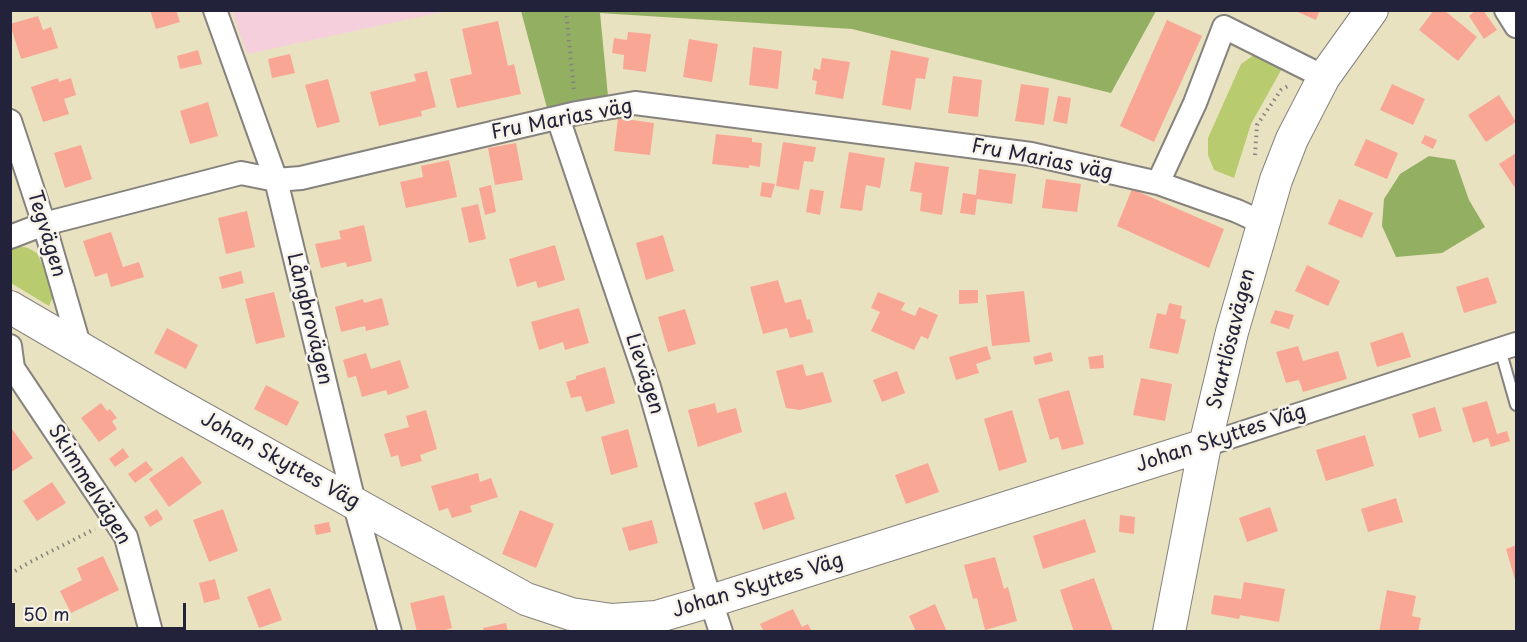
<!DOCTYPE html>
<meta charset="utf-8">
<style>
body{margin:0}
#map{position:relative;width:1527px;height:642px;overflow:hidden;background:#e9e2c1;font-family:"Playpen Sans",sans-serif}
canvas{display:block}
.frame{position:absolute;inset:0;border:12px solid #22223b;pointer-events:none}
.scale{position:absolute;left:12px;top:603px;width:174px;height:27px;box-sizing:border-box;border:3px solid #22223b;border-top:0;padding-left:8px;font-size:18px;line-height:21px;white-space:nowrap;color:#22223b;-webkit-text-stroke:4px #f7f3e8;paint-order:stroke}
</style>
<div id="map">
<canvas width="1527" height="642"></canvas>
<div class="frame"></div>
<div class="scale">50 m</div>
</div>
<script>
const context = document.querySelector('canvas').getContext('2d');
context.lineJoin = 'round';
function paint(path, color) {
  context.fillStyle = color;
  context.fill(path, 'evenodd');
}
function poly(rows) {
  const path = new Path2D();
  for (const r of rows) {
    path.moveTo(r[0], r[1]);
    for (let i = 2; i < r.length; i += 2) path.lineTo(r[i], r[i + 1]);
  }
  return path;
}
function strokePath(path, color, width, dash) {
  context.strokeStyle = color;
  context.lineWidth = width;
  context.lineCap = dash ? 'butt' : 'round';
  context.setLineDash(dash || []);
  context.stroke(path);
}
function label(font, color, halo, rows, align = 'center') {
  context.font = font + ' "Playpen Sans",sans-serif';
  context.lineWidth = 5;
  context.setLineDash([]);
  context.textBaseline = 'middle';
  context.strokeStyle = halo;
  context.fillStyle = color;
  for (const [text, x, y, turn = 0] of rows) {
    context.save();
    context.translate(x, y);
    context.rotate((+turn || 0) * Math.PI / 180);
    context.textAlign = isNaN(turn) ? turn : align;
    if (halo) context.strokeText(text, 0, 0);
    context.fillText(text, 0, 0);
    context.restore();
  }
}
const built = poly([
 [232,11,232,10,447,11,247,54]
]);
const green = poly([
 [1254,55,1270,59,1284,65,1251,124,1234,178,1214,170,1208,155,1208,138,1241,64],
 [19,246,28,248,37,253,46,273,53,297,49,306,11,283,11,249]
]);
const forest = poly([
 [521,11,1156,11,1111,93,852,29,600,13,608,96,547,108],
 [1429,156,1455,160,1469,200,1485,227,1442,253,1396,257,1382,226,1384,199,1400,174]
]);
const building = poly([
 [150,10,176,10,180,22,156,29],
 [1293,10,1320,10,1316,20],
 [1434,10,1444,10,1477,37,1458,61,1419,30],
 [1476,10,1483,10,1497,30,1484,39,1469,16],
 [38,16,43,30,51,27,58,48,21,59,10,24],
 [1167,20,1202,36,1154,142,1120,126],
 [498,21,508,66,514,64,521,94,457,108,450,79,472,74,462,29],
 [628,32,651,34,646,72,623,69,624,55,612,53,614,38,627,40],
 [689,39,718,44,712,82,683,77],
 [753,47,782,51,778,89,749,85],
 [198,50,202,64,180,69,177,56],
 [891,50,929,58,925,79,916,78,911,110,882,105],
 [290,54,295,73,272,78,268,59],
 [822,58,850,62,843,99,815,94,817,81,812,80,814,68,820,70],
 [427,71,436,107,421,111,422,116,379,126,370,92,416,81,414,74],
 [953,76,982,80,978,117,948,113],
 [58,78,59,82,71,78,76,95,64,99,69,114,43,122,31,87],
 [328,79,340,122,317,128,305,85],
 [1021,84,1049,88,1044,125,1015,121],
 [1392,84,1425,99,1413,125,1380,110],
 [1499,95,1516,122,1486,142,1468,115],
 [1058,96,1071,98,1067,124,1053,121],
 [208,102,218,136,190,144,180,111],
 [618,118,654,123,650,155,614,151],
 [716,134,752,138,752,142,762,143,760,167,749,165,749,168,712,164],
 [1425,135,1437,140,1433,149,1421,143],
 [1366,139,1398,153,1387,179,1354,165],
 [783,142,816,147,813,162,804,161,799,190,776,186],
 [516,143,523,180,495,185,488,148],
 [81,145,92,179,65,188,54,153],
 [849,152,885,158,880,188,866,185,862,211,840,208],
 [1516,153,1516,187,1515,188,1499,164],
 [449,160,457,197,406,208,400,182,423,177,421,166],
 [915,162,949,167,942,215,920,211,922,193,910,191],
 [979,169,1016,174,1012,204,977,199,975,215,960,213,963,193,976,195],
 [1046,179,1081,184,1077,212,1042,208],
 [762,182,775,184,771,198,760,196],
 [491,185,496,212,485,215,479,188],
 [810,189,824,191,820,215,806,212],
 [1132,189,1224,229,1209,268,1117,226],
 [1339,199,1373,213,1362,238,1328,224],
 [478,204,486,239,469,243,461,208],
 [247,211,255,247,226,254,218,218],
 [364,225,372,261,347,267,346,262,321,268,315,244,341,239,339,231],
 [111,232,123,267,139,262,144,277,111,287,107,273,95,277,83,241],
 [663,235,674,271,646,280,636,243],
 [555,245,565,280,538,288,536,281,517,287,509,259],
 [1307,265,1340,281,1328,306,1295,291],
 [241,271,244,283,222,289,219,277],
 [1488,277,1497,303,1464,313,1456,287],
 [778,280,785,303,801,299,807,320,810,319,813,332,790,338,787,328,763,334,750,287],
 [959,290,978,290,978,303,959,304],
 [1024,291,1030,342,992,346,986,295],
 [274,292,285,337,256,344,245,299],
 [878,292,905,303,901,310,915,316,919,307,938,315,928,339,921,336,914,350,871,331,880,312,871,308],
 [382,298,389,325,366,331,365,326,341,332,335,307,363,299,364,303],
 [1169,303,1182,306,1180,318,1186,320,1178,354,1149,348,1157,313,1166,315],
 [579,308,589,343,565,350,563,342,539,350,531,322],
 [685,309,696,344,668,352,658,317],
 [1275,310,1294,315,1289,329,1270,323],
 [167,328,198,345,186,369,154,353],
 [1403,332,1411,357,1377,367,1370,343],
 [987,346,991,359,976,364,979,373,956,380,949,357],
 [1298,346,1303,361,1338,351,1347,379,1303,392,1299,380,1286,383,1276,352],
 [1051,352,1053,361,1035,365,1033,357],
 [366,353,371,369,400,360,409,388,388,395,386,390,362,397,356,376,348,378,343,360],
 [1103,355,1104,368,1090,369,1088,357],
 [803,364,806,376,823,372,832,402,800,410,786,408,776,371],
 [605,367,615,403,586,412,581,396,571,398,566,382,576,379,576,376],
 [897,371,905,393,882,402,873,380],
 [1141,378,1172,384,1165,421,1133,415],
 [266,385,299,402,287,426,254,409],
 [1069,390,1084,444,1062,450,1058,437,1050,440,1038,399],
 [1487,401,1497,434,1507,431,1510,441,1491,447,1488,438,1473,443,1462,408],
 [101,403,107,411,110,409,117,418,112,421,117,429,99,442,81,418],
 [715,403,717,413,736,408,742,432,698,447,688,410],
 [1435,407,1442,431,1419,438,1412,414],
 [426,410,437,449,420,455,422,461,401,467,398,455,391,457,384,434,409,427,406,416],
 [1012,410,1027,462,999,471,984,419],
 [10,426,33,458,10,473],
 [628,429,638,467,611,475,601,437],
 [1365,435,1374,466,1326,481,1316,450],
 [123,448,129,457,115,467,109,459],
 [182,456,202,483,169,507,149,479],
 [146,461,153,470,135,483,128,474],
 [928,463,939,492,906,504,895,475],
 [478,473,480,482,491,478,498,497,470,506,472,512,452,518,448,508,439,511,431,486],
 [52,482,66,503,37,521,23,501],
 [786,492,795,519,763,530,754,503],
 [1396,498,1403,522,1368,532,1361,509],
 [1270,507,1278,531,1247,542,1239,518],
 [157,509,163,519,150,527,144,517],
 [223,509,238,551,209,562,193,520],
 [520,510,554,524,536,568,502,554],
 [1120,515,1135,517,1134,534,1119,532],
 [1085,519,1096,552,1043,569,1033,536],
 [652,520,658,543,629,551,622,528],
 [329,522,331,532,316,535,314,525],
 [1516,545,1516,583,1506,549],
 [103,556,119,590,71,613,60,591,82,580,77,568],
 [995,557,1004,589,1008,587,1017,621,985,630,977,598,973,599,964,565],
 [1094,578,1113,631,1074,632,1060,590],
 [215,579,220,599,204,603,199,583],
 [1244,582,1285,589,1279,622,1240,615,1239,619,1211,614,1214,595,1241,599],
 [270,588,282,620,259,628,247,597],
 [1387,590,1416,596,1412,616,1421,618,1418,632,1379,632],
 [444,595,452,628,438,632,417,632,410,603],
 [935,604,947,632,916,632,909,616],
 [793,609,802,627,808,624,812,632,764,632,760,624],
 [506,623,508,632,484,632,483,628]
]);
const path = poly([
 [566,10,574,92],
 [1255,155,1257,125,1281,90,1290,85],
 [10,574,30,562,95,529]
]);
const lane = poly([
 [1500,349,1516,405]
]);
const street = poly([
 [215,10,276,180,354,502,390,632],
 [1506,10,1516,26],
 [1224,27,1324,77],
 [558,118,649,387,705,583,721,632],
 [10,121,44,224,80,348],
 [1158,183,1195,103,1224,27],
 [10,237,44,224,241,173,276,180,301,178,577,113,635,103,1031,154,1158,183,1237,211,1263,223],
 [10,346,13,368,126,537,151,632],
 [1205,445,1516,344]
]);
const secondary = poly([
 [10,307,166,398,526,599,571,614,612,620,656,617,711,601,1205,445],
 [1169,632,1205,445,1232,332,1276,180,1292,139,1324,77,1372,10]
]);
const streetNames = [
 ["Fru Marias väg",562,120,-11],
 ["Fru Marias väg",1042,160,11],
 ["Tegvägen",46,234,73],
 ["Långbrovägen",309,319,76],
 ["Svartlösavägen",1232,339,-76],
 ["Lievägen",644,374,72],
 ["Johan Skyttes Väg",1221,439,-18],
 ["Johan Skyttes Väg",280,461,29],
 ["Skimmelvägen",89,485,58],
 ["Johan Skyttes Väg",758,586,-17]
];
paint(built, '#f5cfdb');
paint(green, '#b8cb6f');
paint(forest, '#92af62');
paint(building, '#f9a695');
strokePath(lane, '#86827e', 14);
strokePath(street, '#86827e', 26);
strokePath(secondary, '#86827e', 34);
strokePath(path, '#86827e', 4, [1.5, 4.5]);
strokePath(lane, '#fff', 10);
strokePath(street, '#fff', 22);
strokePath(secondary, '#fff', 32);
label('20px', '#22223b', '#f7f3e8', streetNames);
</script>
